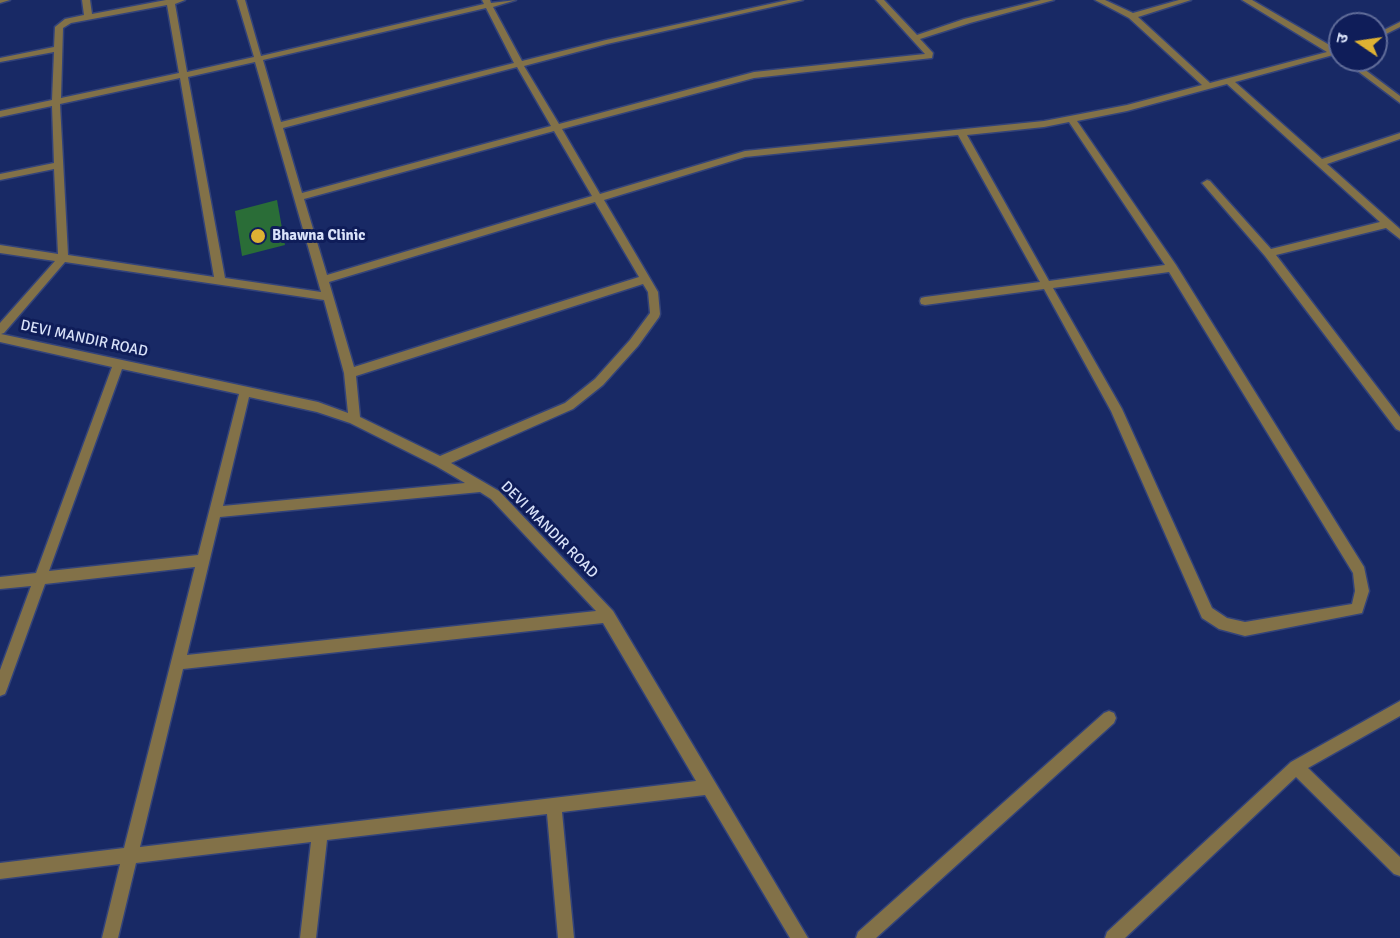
<!DOCTYPE html>
<meta charset="utf-8">
<style>
body{margin:0}
#map{position:relative;width:1400px;height:938px;overflow:hidden;background:#182965;font-family:Signika,"Noto Sans Devanagari",sans-serif}
canvas{display:block}
.north{position:absolute;left:1328px;top:12px;width:60px;height:60px;box-sizing:border-box;background:#0f1d59;border:2px solid #606c99;border-radius:50%;rotate:283deg;font-size:16px;font-weight:700;line-height:24px;text-align:center;color:#d9e2f9}
.north::after{content:'';display:block;margin:auto;width:21px;height:27px;background:#deb133;clip-path:polygon(50% 0,100% 100%,50% 72%,0 100%)}
</style>
<div id="map">
<canvas width="1400" height="938"></canvas>
<div class="north">उ</div>
</div>
<script>
const context = document.querySelector('canvas').getContext('2d');
context.lineJoin = 'round';
function paint(path, color) {
  context.fillStyle = color;
  context.fill(path, 'evenodd');
}
function poly(rows) {
  const path = new Path2D();
  for (const r of rows) {
    path.moveTo(r[0], r[1]);
    for (let i = 2; i < r.length; i += 2) path.lineTo(r[i], r[i + 1]);
  }
  return path;
}
function strokePath(path, color, width, dash) {
  context.strokeStyle = color;
  context.lineWidth = width;
  context.lineCap = dash ? 'butt' : 'round';
  context.setLineDash(dash || []);
  context.stroke(path);
}
function label(font, color, halo, rows, align = 'center') {
  context.font = font + ' Signika,sans-serif';
  context.lineWidth = 6;
  context.setLineDash([]);
  context.textBaseline = 'middle';
  context.strokeStyle = halo;
  context.fillStyle = color;
  for (const [text, x, y, turn = 0] of rows) {
    context.save();
    context.translate(x, y);
    context.rotate((+turn || 0) * Math.PI / 180);
    context.textAlign = isNaN(turn) ? turn : align;
    if (halo) context.strokeText(text, 0, 0);
    context.fillText(text, 0, 0);
    context.restore();
  }
}
const building = poly([
 [277,200,285,245,242,256,235,211]
]);
const minor = poly([
 [0,0,10,0,0,3,0,0],
 [82,0,90,0,92,14,166,0,185,0,175,4,187,72,254,57,237,0,245,0,261,56,484,4,482,0,490,0,491,3,516,0,493,7,522,61,606,40,788,0,803,0,607,44,524,66,559,124,754,72,925,54,876,0,884,0,917,35,964,19,1041,0,1054,0,970,23,920,39,933,53,932,58,754,78,562,129,600,194,745,151,1044,121,1127,105,1202,85,1129,18,1095,0,1105,0,1133,13,1179,0,1191,0,1138,17,1210,83,1327,52,1242,0,1252,0,1338,50,1340,57,1333,55,1235,82,1322,159,1400,133,1400,139,1327,164,1400,229,1400,239,1386,228,1276,255,1400,417,1400,431,1396,429,1265,256,1202,183,1207,180,1210,181,1271,249,1380,222,1227,84,1127,111,1077,121,1176,265,1364,567,1369,591,1362,613,1245,636,1219,629,1202,618,1111,411,1044,289,925,305,921,304,920,301,921,298,925,297,1040,282,958,135,745,157,604,200,658,292,660,314,659,317,638,346,603,385,573,409,451,463,499,491,613,611,808,938,790,938,705,795,562,812,574,938,558,938,547,814,327,840,316,938,300,938,311,842,136,863,118,938,102,938,120,864,0,879,0,863,124,848,195,567,45,584,7,689,5,694,0,696,0,670,31,586,0,589,0,577,36,573,112,367,0,342,0,323,55,261,0,253,0,245,58,254,54,169,0,180,0,174,54,163,52,106,0,117,0,111,52,100,54,52,0,62,0,58,54,47,55,27,65,19,84,15,82,0],
 [167,5,179,73,61,98,63,28,71,23,167,5],
 [486,8,514,63,281,122,263,60,486,8],
 [255,62,321,292,225,278,188,77,255,62],
 [517,67,551,126,302,193,283,128,517,67],
 [180,78,214,277,68,255,60,104,180,78],
 [1069,122,1165,265,1049,281,967,135,1044,127,1069,122],
 [554,131,592,196,327,275,304,199,554,131],
 [595,202,639,277,354,367,329,282,595,202],
 [65,262,324,300,344,373,348,413,318,402,1,334,4,333,65,262],
 [1169,272,1353,573,1355,591,1352,604,1245,622,1227,618,1212,608,1122,409,1053,288,1169,272],
 [643,284,648,292,650,313,630,340,595,379,565,403,440,456,360,417,356,376,643,284],
 [122,369,239,394,198,555,49,571,122,369],
 [249,397,317,412,350,423,436,466,465,483,223,506,249,397],
 [480,492,491,499,596,611,187,655,220,517,480,492],
 [603,623,696,781,140,847,183,669,603,623],
 [1400,22,1400,27,1376,39,1376,34,1400,22],
 [1343,60,1352,60,1400,96,1400,103,1343,60],
 [1400,701,1400,716,1308,768,1400,857,1400,876,1394,874,1296,777,1125,938,1105,938,1107,932,1291,762,1400,701],
 [1109,711,1114,713,1116,718,1114,723,876,938,856,938,858,932,1104,713,1109,711]
]);
const markers = [
 [258,236,8,"#deb133"]
];
const poiNames = [
 ["Bhawna Clinic",272,236]
];
const streetNames = [
 ["DEVI MANDIR ROAD",84,339,12],
 ["DEVI MANDIR ROAD",549,530,45]
];
paint(building, '#2a6d37');
strokePath(minor, '#33437a', 3);
paint(minor, '#827148');
for (const [x, y, r, color] of markers) {
  const dot = new Path2D();
  dot.arc(x, y, r, 0, 2 * Math.PI);
  context.fillStyle = color;
  context.fill(dot);
  strokePath(dot, '#0f1d59', 2);
}
label('bold 15px', '#d9e2f9', '#0f1d59', poiNames, 'left');
label('15px', '#d9e2f9', '#0f1d59', streetNames);
</script>
